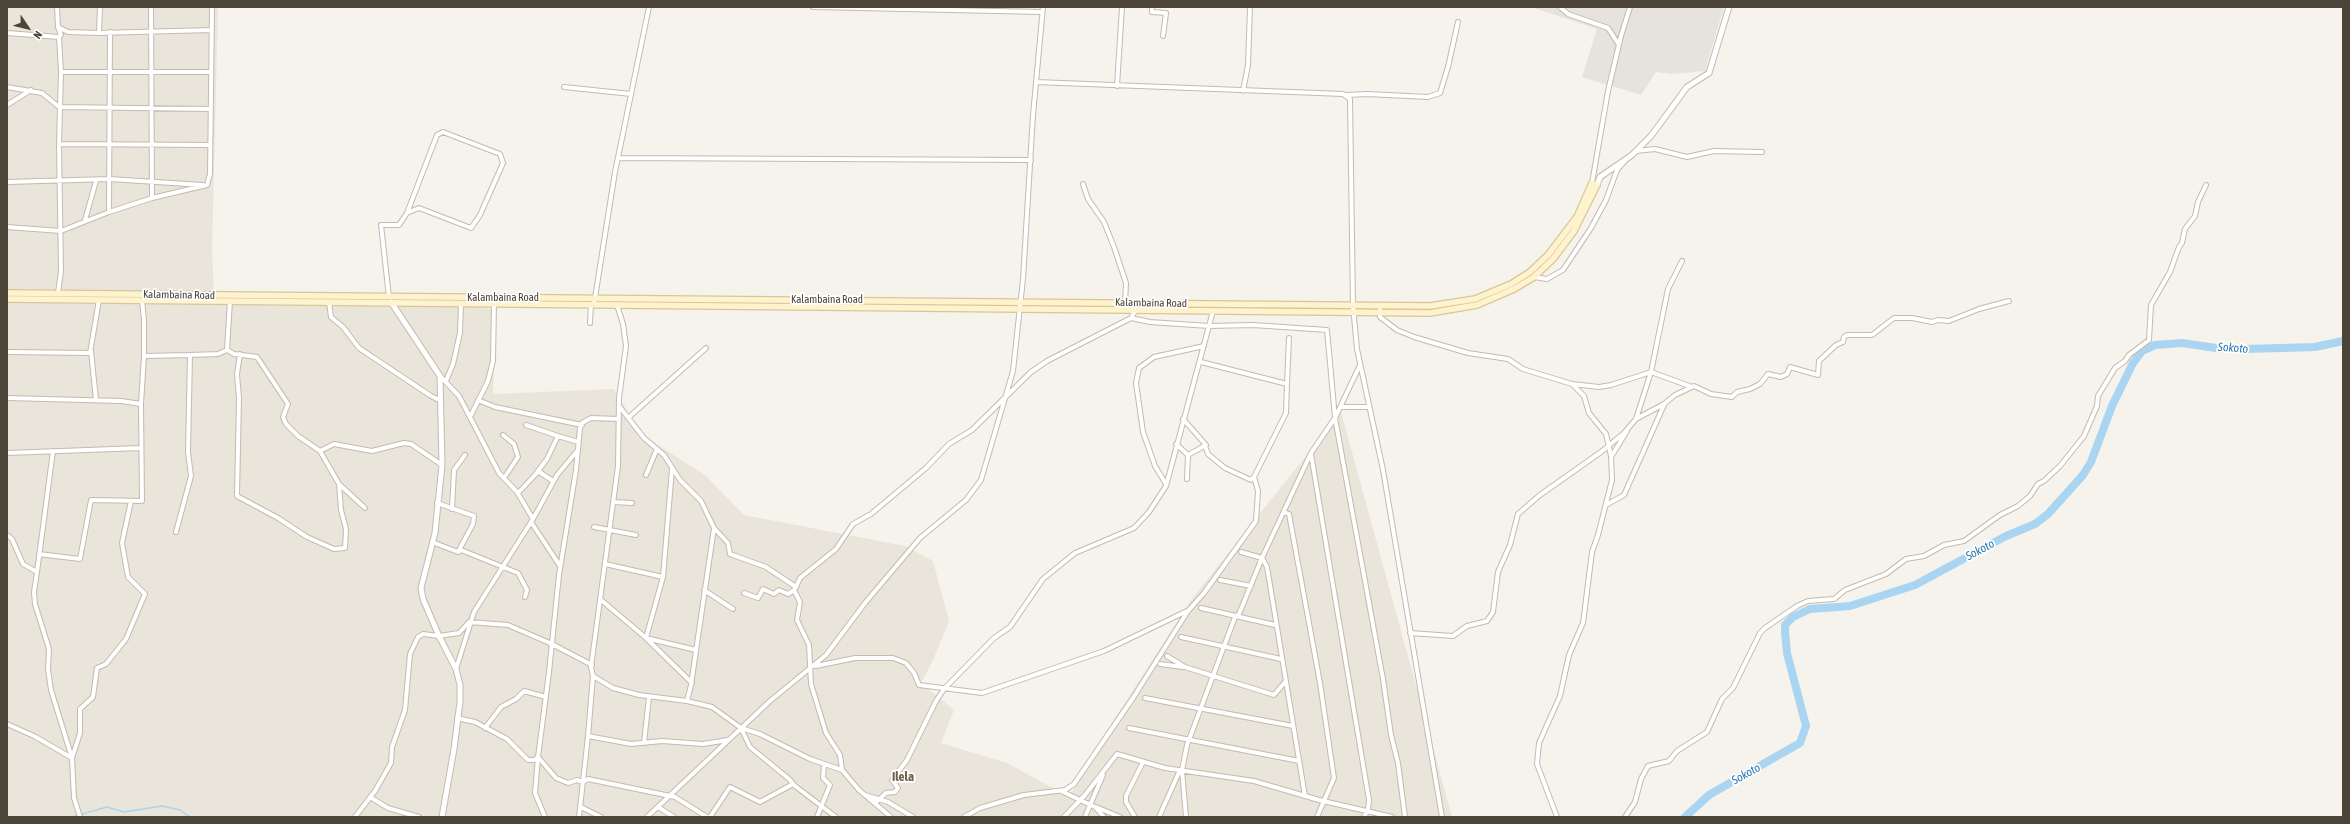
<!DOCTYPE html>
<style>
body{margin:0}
#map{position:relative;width:2350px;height:824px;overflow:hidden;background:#f6f3ec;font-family:"Asap Condensed",sans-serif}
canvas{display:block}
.frame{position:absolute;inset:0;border:8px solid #4b4439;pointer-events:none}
.north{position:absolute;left:8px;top:8px;width:40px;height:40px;-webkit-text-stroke:3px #fff;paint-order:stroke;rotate:125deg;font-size:11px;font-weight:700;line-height:16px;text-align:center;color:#4b4439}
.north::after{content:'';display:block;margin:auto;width:14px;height:18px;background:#4b4439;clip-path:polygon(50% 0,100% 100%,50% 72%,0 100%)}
</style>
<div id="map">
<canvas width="2350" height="824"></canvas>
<div class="frame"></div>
<div class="north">N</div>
</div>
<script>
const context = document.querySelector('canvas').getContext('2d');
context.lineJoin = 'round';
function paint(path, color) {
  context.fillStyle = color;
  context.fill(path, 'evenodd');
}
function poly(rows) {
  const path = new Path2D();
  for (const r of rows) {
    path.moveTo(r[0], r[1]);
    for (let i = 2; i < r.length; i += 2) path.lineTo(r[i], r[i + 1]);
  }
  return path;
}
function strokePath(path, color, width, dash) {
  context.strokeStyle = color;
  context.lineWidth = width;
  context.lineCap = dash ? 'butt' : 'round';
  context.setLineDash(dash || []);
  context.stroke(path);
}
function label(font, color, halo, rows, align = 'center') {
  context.font = font + ' "Asap Condensed",sans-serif';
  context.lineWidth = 3.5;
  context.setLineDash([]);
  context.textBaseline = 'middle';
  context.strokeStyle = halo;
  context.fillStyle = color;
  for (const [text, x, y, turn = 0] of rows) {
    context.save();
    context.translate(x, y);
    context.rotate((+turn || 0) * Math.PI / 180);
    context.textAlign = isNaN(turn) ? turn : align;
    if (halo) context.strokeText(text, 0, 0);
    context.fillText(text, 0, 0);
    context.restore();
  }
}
const residential = poly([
 [7,7,218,7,212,249,214,296,7,294],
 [7,300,457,304,496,310,493,394,614,389,642,435,705,475,744,515,905,546,933,561,949,621,933,660,921,683,954,710,941,743,1007,763,1069,797,1106,732,1191,600,1341,412,1452,817,7,817]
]);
const industrial = poly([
 [1531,7,1724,7,1705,71,1672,74,1656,72,1641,95,1582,77,1597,29]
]);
const stream = poly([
 [72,817,107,807,124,812,162,806,180,810,190,817]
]);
const river = poly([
 [1685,817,1709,795,1800,743,1806,726,1787,653,1785,632,1785,625,1793,617,1810,609,1850,606,1915,585,2006,536,2035,524,2048,514,2083,475,2091,462,2112,406,2133,363,2142,351,2155,345,2182,343,2216,348,2246,349,2315,347,2343,341]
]);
const minor = poly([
 [57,7,58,27,61,35,59,37,61,72,59,144,61,271,58,293],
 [151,7,152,198],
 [813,7,1042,12],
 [1152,7,1152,12,1166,13,1163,36],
 [1560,7,1568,14,1608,28,1619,45],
 [58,27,68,32,99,33,212,30],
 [7,33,59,37],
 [99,33,100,7],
 [61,72,210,72],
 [1036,82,1343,94,1350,99,1353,306,1357,349,1383,470,1442,817],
 [1117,86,1122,7],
 [7,87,42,93,59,107,210,109],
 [564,87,631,94],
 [1243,91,1248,65,1250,7],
 [1347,95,1367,94,1428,97,1440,93,1448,67,1458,22],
 [7,105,31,90],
 [59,144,210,145],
 [1636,151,1655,149,1687,157,1714,151,1762,152],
 [618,158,1031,160],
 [7,182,109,179,203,185],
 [1592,183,1608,91,1621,36,1630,7],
 [1083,184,1088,199,1104,222,1114,247,1126,283,1125,303],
 [207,185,210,174,212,7],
 [109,212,110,32],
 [85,220,96,181],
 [7,227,61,231,109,212,152,198,207,185],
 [1534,277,1547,279,1563,270,1591,228,1606,200,1617,170,1624,162],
 [389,297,381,225,399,225,407,213,419,208,471,228,480,215,503,163,500,154,443,132,437,135,407,213],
 [230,301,227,350,234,354,257,357,288,404,283,417,286,424,298,436,320,451,339,484,365,508],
 [329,302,331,317,343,327,359,348,431,396,437,399,441,398],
 [594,304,615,172,649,7],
 [1380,310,1380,317,1397,330,1414,337,1468,353,1508,359,1523,369,1572,384,1599,387,1611,385,1651,372,1668,289,1682,261],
 [1131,318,1150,322,1209,326,1253,325,1327,330,1335,418,1311,453,1262,558,1239,614,1235,617,1187,745,1182,770,1186,817],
 [590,323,591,304],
 [91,351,96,400],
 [7,352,90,353,99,300],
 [240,354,237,374,239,398,237,496,278,518,307,537,334,549,345,548,346,529,341,510,339,484],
 [190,355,218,354,227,350],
 [144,356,190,355,188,452,191,476,176,532],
 [1201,362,1287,384,1286,413,1254,477,1251,480,1225,468,1208,454,1205,446],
 [1360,365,1335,418,1383,679,1391,735,1398,763,1405,817],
 [440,376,459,396,499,473,517,492,533,519],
 [446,381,453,364,460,333,461,303],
 [1287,384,1289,338],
 [7,398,121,401,141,404],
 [478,400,495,407,582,425],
 [619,406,644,438,664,455,680,480,701,501,714,528,728,543,730,554,766,567,796,587,800,578,836,549,853,524,871,514,926,468,949,444,972,430,1031,372,1047,361,1131,318,1135,311],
 [1341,407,1369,407],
 [470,417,488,381,493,361,494,303],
 [628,418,706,348],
 [1183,419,1206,445,1188,455],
 [1636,419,1651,372,1692,387],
 [526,425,558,436],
 [503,435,514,444,518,457,504,478],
 [1176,444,1188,455,1187,479],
 [320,451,334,444,372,451,404,443,411,444,442,465],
 [7,453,141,448],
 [1311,454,1369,800,1368,810,1364,817],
 [1611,457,1627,431],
 [538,471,553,481],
 [646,475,657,449],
 [1166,484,1155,466,1143,432,1136,383,1139,368,1154,357,1204,346],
 [518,493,535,475,547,459,558,436,578,442],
 [613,502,632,503],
 [437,503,474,516,473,524,459,550],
 [1606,505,1624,495,1664,405],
 [452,509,454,470,465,455],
 [1284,512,1289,514,1320,683,1334,778,1317,817],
 [531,522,560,566],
 [594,527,636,535],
 [7,535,12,539,23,564,37,572,34,592,35,604,49,649,48,669,51,690,72,758,74,798,80,817],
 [432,542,458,552,461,550,518,573,527,590,525,597],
 [1241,552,1262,558,1267,567,1305,796],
 [39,554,80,559,91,500,142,501,141,404,144,356,144,320,142,300],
 [605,564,663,577,672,469],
 [37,572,53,451],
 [663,577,646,638,696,650],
 [1220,580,1251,586],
 [796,587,794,590,800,602,797,620,809,645,811,684,826,733,840,755,842,770,859,790,891,817],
 [704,590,733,609],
 [744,593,758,598,763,589,774,594,779,590,788,594,794,590],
 [600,599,646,638,692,683],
 [1201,608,1275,625],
 [1410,633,1453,636,1467,626,1487,621,1493,612,1498,572,1510,545,1518,514,1540,495,1601,452,1624,433,1636,419,1664,404,1675,395,1694,386,1711,394,1732,397,1737,392,1750,389,1760,384,1768,374,1781,377,1787,374,1790,367,1818,375,1819,361,1836,345,1843,342,1844,337,1847,335,1872,335,1894,318,1912,318,1932,322,1938,320,1949,321,1979,309,2009,301],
 [1181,637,1281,659],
 [1167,656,1185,667,1274,695,1285,682],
 [1160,664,1183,667],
 [816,666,855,658,893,658,906,663,914,673,919,685,982,693,1104,651,1187,611],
 [456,669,474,612,533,519,557,475,578,450],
 [593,676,613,688,639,695,687,701,691,685,714,528],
 [1145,698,1293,726],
 [687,701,712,707,741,728,760,734,810,759,842,770],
 [457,718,475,722,507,739,528,760,534,760,538,757,549,672,559,575,576,470,580,428,582,423,591,418,619,419],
 [7,724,34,736,72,758,80,733,80,709,93,697,97,668,106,664,126,639,145,594,128,577,122,543,131,501],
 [485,728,501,707,516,699,524,691,546,697],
 [741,728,750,747,789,779,795,786,836,817],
 [1129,728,1299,761],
 [588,736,631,744,662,741,703,744,728,740],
 [644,743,649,697],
 [1061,791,1095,807,1104,817],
 [865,795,888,802,913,817],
 [370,797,388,808,419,817],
 [875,803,886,793,895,792,898,788,892,780,907,760,936,701,944,689,994,638,1010,627,1043,579,1075,553,1134,528,1149,512,1166,486,1213,311],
 [581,807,601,817],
 [658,807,674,817],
 [1096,807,1120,817],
 [355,817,375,791,391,763,392,747,405,710,410,654,418,637,423,634,439,636,459,633,469,622,508,625,552,644,592,665],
 [545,817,535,793,538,757,556,778,568,783,577,780,583,782,588,779,675,797,707,817],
 [579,817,588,736,593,676,591,667,618,466,619,398,626,346,623,324,617,305],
 [647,817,770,701,826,655,865,603,920,538,966,500,981,480,1013,371,1023,279,1033,115,1043,7],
 [710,817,730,787,760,802,793,784],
 [817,817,830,785,823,778,824,764],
 [964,817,980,808,1024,795,1065,790,1074,784,1133,698,1188,611,1204,593,1256,521,1258,491,1254,477],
 [1064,817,1085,795,1117,754,1165,768,1254,781,1319,800,1392,817],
 [1085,817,1103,775],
 [1135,817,1126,802,1126,796,1143,762],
 [1159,817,1180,770],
 [1557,817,1537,764,1539,743,1560,696,1569,655,1583,623,1592,552,1598,535,1612,480,1611,456,1606,434,1589,413,1584,396,1572,384],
 [1625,817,1635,802,1641,779,1648,766,1669,761,1677,751,1707,732,1722,699,1733,688,1760,633,1765,628,1797,606,1808,601,1834,599,1845,590,1886,574,1906,559,1924,556,1944,545,1964,541,2000,515,2018,506,2030,496,2038,484,2044,481,2060,466,2084,436,2097,406,2098,396,2115,368,2125,361,2129,355,2149,340,2151,305,2170,272,2179,247,2182,243,2185,229,2195,216,2198,202,2206,185]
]);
const tertiary = poly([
 [1595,185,1597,185,1600,177,1632,155,1651,136,1687,87,1709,73,1729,7],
 [391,302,440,376,442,465,435,533,421,588,423,599,439,636,456,669,460,685,460,702,454,749,442,817]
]);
const secondary = poly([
 [7,293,1430,306,1475,299,1511,284,1530,272,1548,255,1577,217,1592,183],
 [7,299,1430,313,1477,305,1514,289,1534,277,1553,259,1574,231,1597,185]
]);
const streetNames = [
 ["Kalambaina Road",179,295,1],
 ["Kalambaina Road",503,298],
 ["Kalambaina Road",827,300],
 ["Kalambaina Road",1151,303,1]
];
const waterNames = [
 ["Sokoto",2233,348,4],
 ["Sokoto",1980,550,-28],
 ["Sokoto",1746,774,-29]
];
const quarterNames = [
 ["Ilela",903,777]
];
paint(residential, '#eae5da');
paint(industrial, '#e6e2dd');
strokePath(stream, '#a9d4f2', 1.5);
strokePath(river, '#a9d4f2', 8);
strokePath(minor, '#c2bbae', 6);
strokePath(tertiary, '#c2bbae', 7);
strokePath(secondary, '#d6c79b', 8);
strokePath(minor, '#fff', 4);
strokePath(tertiary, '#fff', 5);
strokePath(secondary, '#fff3cd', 5.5);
label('11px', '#4b4439', '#fff', streetNames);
label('italic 12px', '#2e7ab2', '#fff', waterNames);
label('bold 13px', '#6e6250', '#fff', quarterNames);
</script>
